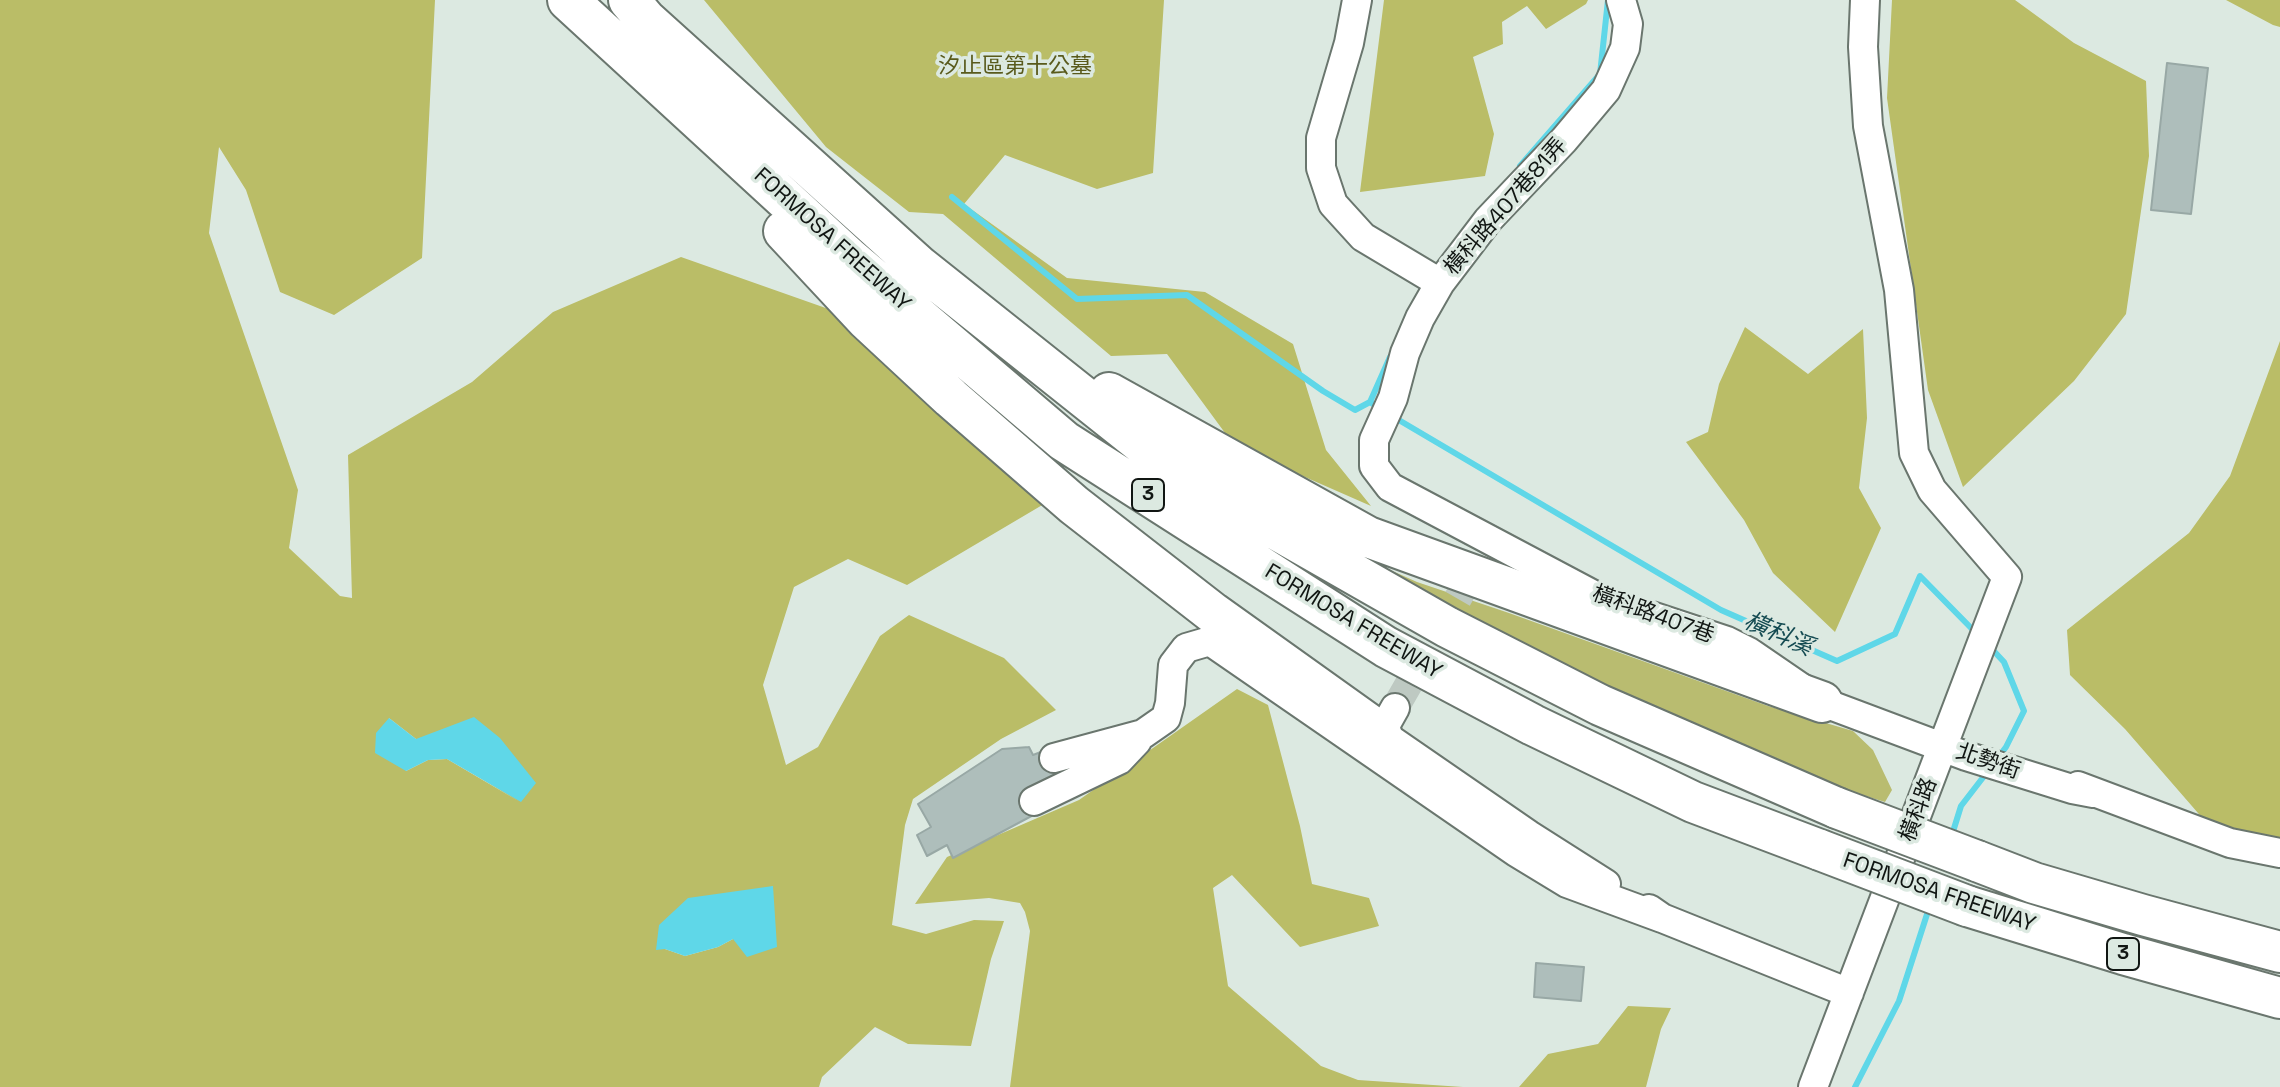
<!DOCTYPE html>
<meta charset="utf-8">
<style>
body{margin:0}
canvas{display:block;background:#dce9e1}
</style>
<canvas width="2280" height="1087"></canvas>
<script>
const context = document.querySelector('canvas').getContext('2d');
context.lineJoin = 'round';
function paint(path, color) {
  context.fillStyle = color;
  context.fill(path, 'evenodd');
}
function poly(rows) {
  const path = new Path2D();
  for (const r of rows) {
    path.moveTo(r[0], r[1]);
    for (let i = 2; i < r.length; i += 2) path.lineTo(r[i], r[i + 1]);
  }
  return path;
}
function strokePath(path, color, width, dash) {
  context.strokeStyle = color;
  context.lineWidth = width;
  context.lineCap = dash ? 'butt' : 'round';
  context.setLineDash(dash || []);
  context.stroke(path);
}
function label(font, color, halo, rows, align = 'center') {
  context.font = font + ' "Space Grotesk","Noto Sans TC",sans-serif';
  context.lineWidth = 7;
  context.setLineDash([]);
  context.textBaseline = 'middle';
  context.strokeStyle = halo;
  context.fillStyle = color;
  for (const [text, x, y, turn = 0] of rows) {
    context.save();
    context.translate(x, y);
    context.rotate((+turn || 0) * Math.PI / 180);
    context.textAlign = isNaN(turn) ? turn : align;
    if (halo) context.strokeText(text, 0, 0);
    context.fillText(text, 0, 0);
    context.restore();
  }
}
const green = poly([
 [1328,542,1417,582,1509,613,1768,706,1853,731,1873,750,1892,790,1885,802,1814,780,1611,691]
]);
const forest = poly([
 [0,0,435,0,422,258,334,315,280,292,246,190,219,147,209,233,298,490,289,548,340,596,352,598,348,455,472,382,553,312,681,257,837,312,900,380,1044,504,907,585,848,559,794,587,763,685,786,765,818,747,880,636,909,615,1004,658,1056,710,1001,739,913,799,905,825,892,925,926,934,974,920,1004,921,991,959,971,1046,908,1044,875,1027,822,1077,819,1087,0,1087],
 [389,718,416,739,520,802,447,759,428,760,406,771],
 [773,886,733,939,718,947,685,956,665,949],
 [704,0,1164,0,1153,173,1097,189,1005,155,964,204,1067,278,1205,292,1293,344,1326,450,1371,506,1289,470,1228,437,1167,354,1111,356,943,214,909,212,826,147],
 [1384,0,1588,0,1586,4,1546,29,1527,6,1502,22,1503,44,1473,57,1494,134,1485,176,1360,192],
 [1892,0,2015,0,2074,43,2146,81,2149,156,2126,314,2074,381,1963,487,1928,390,1887,98],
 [2226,0,2280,0,2280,27,2273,25],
 [1745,327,1808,374,1863,329,1867,418,1859,488,1881,528,1835,632,1773,573,1744,520,1686,442,1708,432,1719,384],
 [2280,341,2280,840,2211,828,2125,729,2070,675,2067,630,2189,533,2230,476],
 [1237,689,1268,705,1300,826,1312,884,1369,898,1379,926,1300,947,1232,875,1213,888,1228,986,1321,1066,1358,1080,1463,1087,1010,1087,1030,931,1025,912,1020,903,989,898,915,904,947,857,1079,800],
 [1628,1006,1671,1008,1661,1029,1646,1087,1519,1087,1548,1054,1598,1044]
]);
const water = poly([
 [474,717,500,738,536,783,521,802,447,759,428,760,406,771,375,753,376,733,389,718,416,739],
 [773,886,777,947,747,957,733,939,718,947,685,956,665,949,656,950,659,925,688,898]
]);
const stream = poly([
 [1520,166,1600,74,1608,0],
 [952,197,1077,299,1187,295,1323,391,1355,410,1370,402],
 [1379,408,1370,402,1390,357],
 [1392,416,1721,610,1837,661,1895,634,1920,576,1977,634],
 [1990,647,2004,662,2024,711,2006,747,1997,759],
 [1951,838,1961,806,1988,771],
 [1855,1087,1899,1001,1930,905]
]);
const building = poly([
 [2167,63,2208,68,2191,214,2151,210,2167,63],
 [1029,747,1033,755,1051,748,1059,776,1039,812,953,858,947,845,927,856,917,835,931,827,918,804,1002,749,1029,747],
 [1536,963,1584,967,1581,1001,1534,997,1536,963]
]);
const minorTunnel = poly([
 [1395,708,1477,565]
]);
const minor = poly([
 [1357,0,1349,43,1321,138,1321,168,1333,204,1363,237,1440,283],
 [1621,0,1628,24,1625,48,1606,90,1564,140,1488,220,1440,283,1420,318,1405,353,1393,398,1374,440,1374,466,1390,487,1603,600,1727,641,1749,652,1822,702,1966,756,2072,789,2093,793],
 [1381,733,1529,835,1606,884],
 [1372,749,1395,708],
 [1054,758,1143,734,1166,718,1170,703,1173,665,1186,648,1210,641,1516,852,1567,883,1662,918],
 [2078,786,2230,843,2280,853],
 [1034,801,1119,760,1137,741],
 [1649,909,1662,918,1849,993],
 [1813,1087,2007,577,1932,490,1914,453,1899,290,1868,126,1863,47,1865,0]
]);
const highway = poly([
 [568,0,849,258,1064,441,1386,647,1533,725,1693,802,1820,850],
 [629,0,645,19,920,267,1184,477,1447,627,1600,705,1837,808],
 [784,231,867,320,951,398,1074,505,1213,613,1381,733],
 [1109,393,1368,537,1822,702],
 [1977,861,2034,883,2143,915,2280,952],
 [1967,906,2123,954,2280,998]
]);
const highwayBridge = poly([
 [1837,808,1977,861],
 [1820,850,1967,906]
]);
const shields = [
 [1148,495,32],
 [2123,954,32]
];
const shieldNames = [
 ["3",1148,495],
 ["3",2123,954]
];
const parkNames = [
 ["汐止區第十公墓",1015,67]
];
const streetNames = [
 ["橫科路407巷81弄",1506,207,-49],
 ["FORMOSA FREEWAY",832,240,42],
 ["橫科路407巷",1653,615,20],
 ["FORMOSA FREEWAY",1353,622,31],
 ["北勢街",1988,762,19],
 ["橫科路",1919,810,-69],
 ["FORMOSA FREEWAY",1939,893,19]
];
const waterNames = [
 ["橫科溪",1778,635,24]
];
paint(green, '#b9bc70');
paint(forest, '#babd67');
paint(water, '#5fd7e8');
strokePath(stream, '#5fd7e8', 6);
paint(building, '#aebebb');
strokePath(building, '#98a8a5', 2);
strokePath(minorTunnel, '#bec9c2', 28, [28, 14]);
strokePath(minor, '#6a766e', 32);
strokePath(highway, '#6a766e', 44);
strokePath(minor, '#fff', 28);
strokePath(highway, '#fff', 40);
strokePath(highwayBridge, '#6a766e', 44, []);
strokePath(highwayBridge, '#fff', 40);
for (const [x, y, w] of shields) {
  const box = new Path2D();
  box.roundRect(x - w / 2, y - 16, w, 32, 6);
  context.fillStyle = '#dce9e1';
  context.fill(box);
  strokePath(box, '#111613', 2);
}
label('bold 20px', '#111613', null, shieldNames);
label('22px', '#595a1c', '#dce9e1', parkNames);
label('22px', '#111613', '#dce9e1', streetNames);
label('italic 24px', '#154b52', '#dce9e1', waterNames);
</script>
